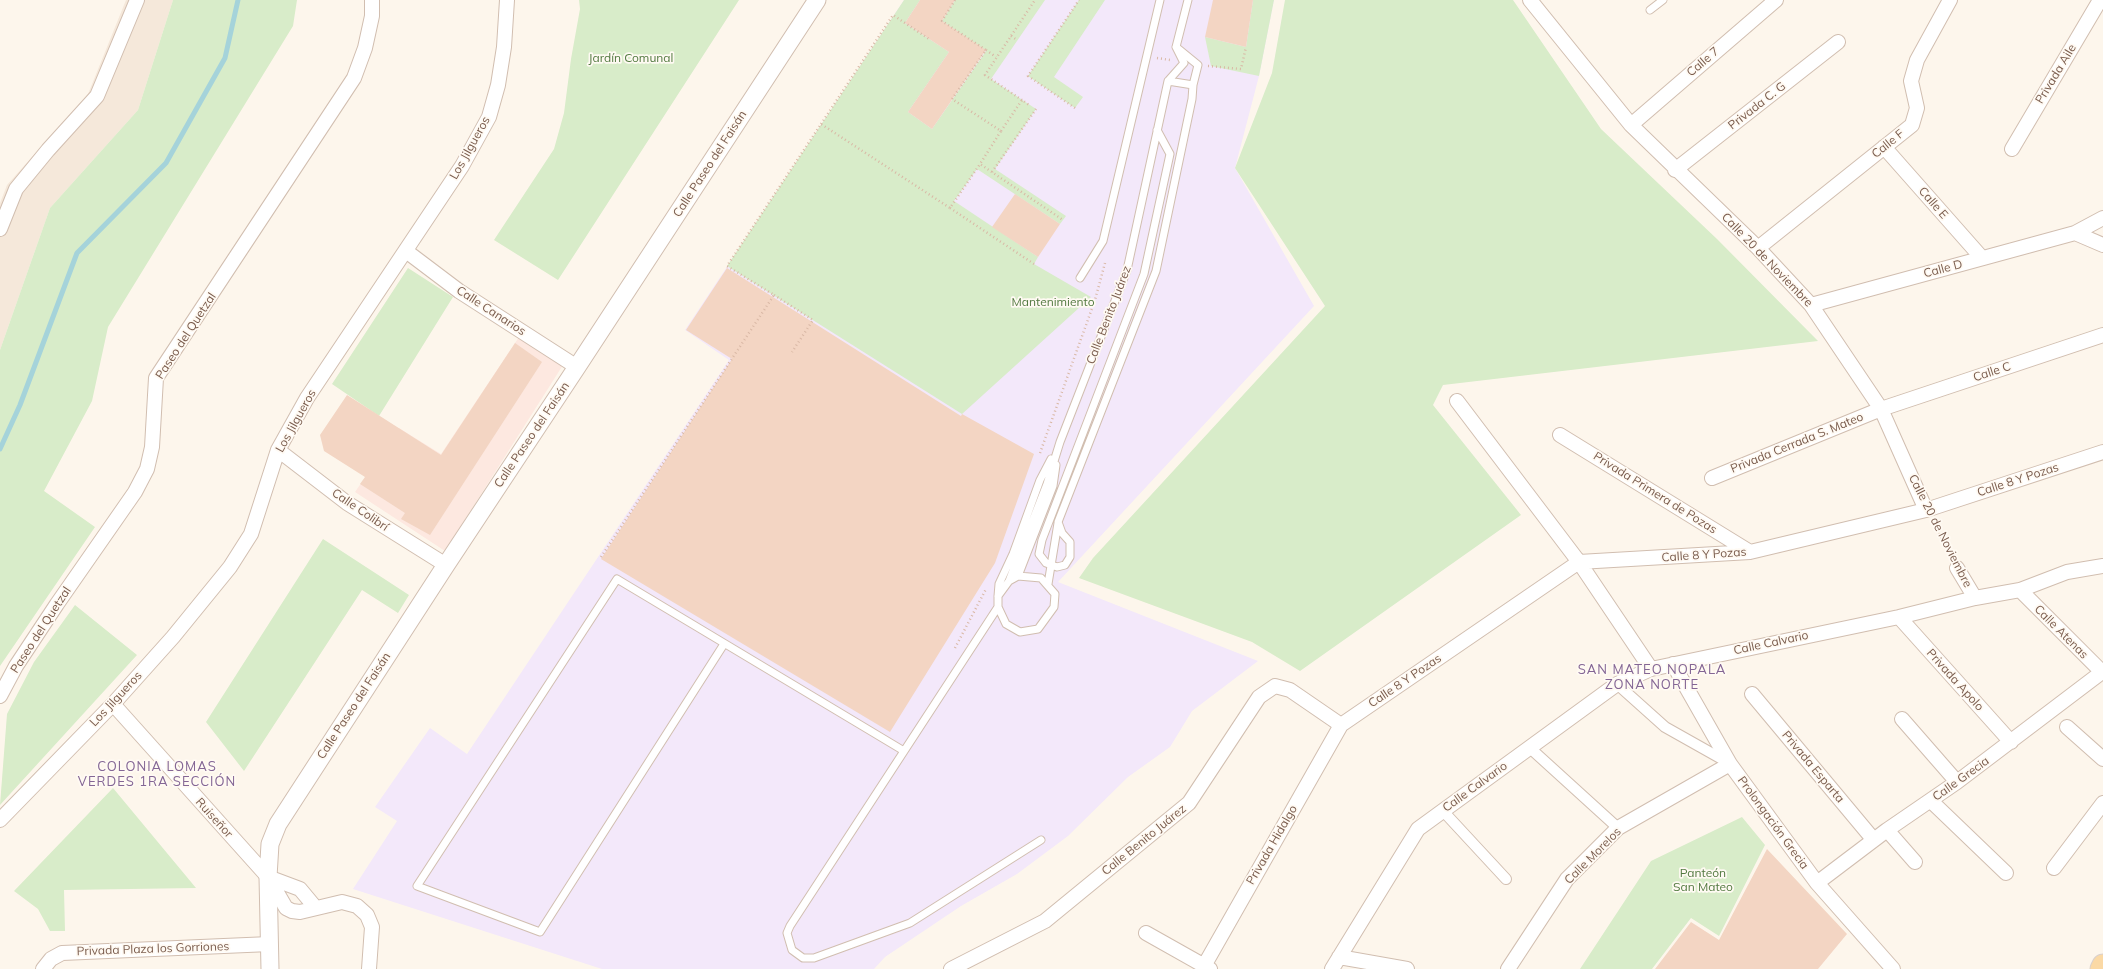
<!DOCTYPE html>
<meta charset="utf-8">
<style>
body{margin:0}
canvas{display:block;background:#fdf6ec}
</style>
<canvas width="2103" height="969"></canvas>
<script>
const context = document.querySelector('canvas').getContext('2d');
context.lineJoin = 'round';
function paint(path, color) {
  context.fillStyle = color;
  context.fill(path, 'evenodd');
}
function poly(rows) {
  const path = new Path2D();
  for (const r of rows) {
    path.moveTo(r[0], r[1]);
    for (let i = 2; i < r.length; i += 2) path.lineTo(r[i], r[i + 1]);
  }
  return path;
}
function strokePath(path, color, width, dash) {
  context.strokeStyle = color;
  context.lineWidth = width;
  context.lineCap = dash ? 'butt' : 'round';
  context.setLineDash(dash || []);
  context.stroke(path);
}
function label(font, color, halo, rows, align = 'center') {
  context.font = font + ' Mulish,sans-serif';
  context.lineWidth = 3.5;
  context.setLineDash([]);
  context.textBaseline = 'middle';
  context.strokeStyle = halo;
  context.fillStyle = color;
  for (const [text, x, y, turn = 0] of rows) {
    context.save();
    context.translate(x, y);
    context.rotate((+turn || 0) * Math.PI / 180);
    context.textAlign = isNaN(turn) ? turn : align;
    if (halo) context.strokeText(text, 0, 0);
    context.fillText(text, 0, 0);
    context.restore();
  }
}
const residential = poly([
 [126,0,173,0,138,110,50,208,0,350,0,203,7,185,88,94]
]);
const commercial = poly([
 [519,337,563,365,445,551,355,492,399,428,441,454]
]);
const education = poly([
 [904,0,1274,0,1259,76,1235,168,1314,306,1058,582,1258,661,1192,711,1170,747,1128,777,1068,836,1017,874,961,906,885,957,874,969,602,969,353,889,397,821,375,807,430,728,467,754,729,360,685,330]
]);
const green = poly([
 [173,0,297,0,293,26,108,327,92,401,44,491,95,527,0,666,0,350,50,208,138,110],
 [579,0,739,0,558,280,494,240,554,149,564,113,571,59,580,9],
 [904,0,920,0,905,23,949,52,908,112,932,129,986,51,942,21,955,0,1045,0,991,79,1036,109,995,169,1066,216,1060,224,977,169,954,201,1038,257,1034,264,1091,297,962,414,727,266],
 [1079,0,1105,0,1054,77,1083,97,1075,108,1028,76],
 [1253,0,1274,0,1259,76,1211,66,1205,37,1246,47],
 [1285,0,1513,0,1601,129,1717,239,1818,341,1443,385,1433,405,1521,515,1300,671,1252,642,1079,578,1093,558,1325,306,1235,168,1272,73],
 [408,268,453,297,379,416,332,384],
 [323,539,409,595,398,613,362,590,244,771,206,722],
 [75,605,137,655,0,805,7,714,34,662],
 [113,788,196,888,64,890,65,931,50,931,38,909,14,891],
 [1742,817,1765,845,1719,936,1691,918,1652,969,1580,969,1651,861]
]);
const stream = poly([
 [0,449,20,405,77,253,166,163,225,58,238,0]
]);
const building = poly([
 [920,0,955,0,942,21,986,50,932,129,908,112,949,52,905,23],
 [1213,0,1253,0,1246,47,1205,37],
 [1015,194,1060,224,1038,257,992,227],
 [727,268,961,416,962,414,1034,454,995,563,890,732,601,559,732,359,686,330],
 [515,343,542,362,430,535,401,519,405,513,360,484,365,477,324,451,320,435,347,395,441,455],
 [1767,849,1847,934,1818,969,1655,969,1691,922,1719,940]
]);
const path = poly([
 [955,0,942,21,986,50,952,99,1001,131,980,164,1063,220],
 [1011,36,1017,40],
 [986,50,996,57],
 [1157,58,1170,60],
 [1208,66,1241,69,1246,47],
 [1022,100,985,75,1035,0],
 [1075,108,1028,76,1079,0],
 [821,124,893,15,929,39],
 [1001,131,1022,100,1029,105],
 [992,172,1036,109],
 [950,208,1034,264],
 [774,295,813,320,792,352],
 [1040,453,1095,300,1105,263],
 [1933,523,1951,555],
 [601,557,774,295,727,266,821,124,950,208,980,164],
 [955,648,986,589]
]);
const service = poly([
 [1650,10,1663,0],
 [1168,81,1193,85],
 [1157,130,1170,154,1144,274,1042,540,1039,554,1046,563,1057,567,1065,565,1070,557,1070,542,1062,533,1058,522,1156,271,1192,99,1193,85,1198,65,1176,47],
 [1080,278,1103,241,1160,0],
 [1018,576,1053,486,1056,465],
 [1009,581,1047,484,1060,442,1127,270,1168,81,1184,63,1176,47,1188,0],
 [1048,584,1058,523],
 [998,596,1009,581,1018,576,1041,578,1055,594,1054,607,1038,629,1020,632,1006,624,998,607,998,596,999,584,1013,554,1040,480,1051,459],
 [998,607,790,926,787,933,792,950,803,958,814,958,910,923,1041,840],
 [724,644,540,932,417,886,617,579,904,751]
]);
const pedestrian = poly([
 [1617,684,1665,727,1729,763],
 [1530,748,1618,828],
 [1443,811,1506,879]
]);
const minor = poly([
 [1530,0,1631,125,1758,248,1811,305,1881,409,1926,510],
 [1631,125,1776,0],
 [1884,147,1982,258],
 [2012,149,2100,0],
 [1675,170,1838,42],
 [0,229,16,189,48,150,97,96,137,0],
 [2075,233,2103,245],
 [1758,248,1912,125,1917,108,1911,81,1917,60,1950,0],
 [406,251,459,291,577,367],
 [1811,305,2075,233,2103,218],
 [1457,401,1579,562,1651,669],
 [1560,435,1750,552],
 [278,450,347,503,446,565],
 [1712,478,1881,409,2103,335],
 [1957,568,1975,598],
 [2020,590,2103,673],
 [1899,617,2011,742],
 [1673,664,1730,764,1817,883,1893,969],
 [1752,694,1873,839],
 [0,696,16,666,57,604,135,492,147,469,152,447,156,378,354,78,365,48,372,16,372,0],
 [113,704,268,877,286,908,292,911,300,912,342,902,357,906,367,915,372,927,369,969],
 [1902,719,1957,782],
 [2067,727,2103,759],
 [1931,801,2006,873],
 [0,820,113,704,173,637,230,567,251,534,278,450,307,398,462,166,489,117,498,85,504,47,507,0],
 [1887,830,1915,862],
 [2054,868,2103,803],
 [268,877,300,889,315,907],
 [1817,883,1887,830,1957,782,2102,672],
 [1146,933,1210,969],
 [1339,957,1407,969],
 [1204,966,1341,725,1579,562,1750,552,1926,510,2103,452],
 [43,969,51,959,62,953,270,944],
 [951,969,1045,921,1189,803,1259,697,1275,686,1290,690,1341,725],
 [1332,969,1418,829,1617,684,1651,669,1899,617,1975,598,2020,590,2067,572,2103,566],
 [1508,969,1567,879,1618,828,1730,764]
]);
const tertiary = poly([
 [270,969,268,877,270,844,278,824,446,565,577,367,817,0]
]);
const primary = poly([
 [2101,969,2103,965]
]);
const parkNames = [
 ["Jardín Comunal",631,58],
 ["Mantenimiento",1053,302],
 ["Panteón",1703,873],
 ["San Mateo",1703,887]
];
const streetNames = [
 ["Calle 7",1703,62,-41],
 ["Privada Aile",2056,74,-59],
 ["Privada C. G",1757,106,-38],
 ["Calle F",1888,144,-39],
 ["Los Jilgueros",470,148,-61],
 ["Calle Paseo del Faisán",710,164,-57],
 ["Calle E",1933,203,49],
 ["Calle 20 de Noviembre",1767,260,46],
 ["Calle D",1943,269,-15],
 ["Calle Canarios",491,311,33],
 ["Calle Benito Juárez",1109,315,-69],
 ["Paseo del Quetzal",186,336,-57],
 ["Calle C",1992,372,-18],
 ["Los Jilgueros",296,421,-61],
 ["Calle Paseo del Faisán",532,435,-56],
 ["Privada Cerrada S. Mateo",1797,443,-22],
 ["Calle 8 Y Pozas",2018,480,-18],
 ["Privada Primera de Pozas",1655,493,32],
 ["Calle Colibrí",360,510,34],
 ["Calle 20 de Noviembre",1940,531,63],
 ["Calle 8 Y Pozas",1704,555,-4],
 ["Paseo del Quetzal",41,630,-57],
 ["Calle Atenas",2061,632,45],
 ["Calle Calvario",1771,643,-12],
 ["Privada Apolo",1955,680,48],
 ["Calle 8 Y Pozas",1405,681,-34],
 ["Los Jilgueros",116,699,-47],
 ["Calle Paseo del Faisán",354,706,-57],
 ["Privada Esparta",1813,767,50],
 ["Calle Grecia",1961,779,-36],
 ["Calle Calvario",1475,787,-36],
 ["Ruiseñor",214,818,48],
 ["Prolongación Grecia",1773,823,54],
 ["Calle Benito Juárez",1144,840,-39],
 ["Privada Hidalgo",1272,845,-60],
 ["Calle Morelos",1593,856,-45],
 ["Privada Plaza los Gorriones",153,949,-2]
];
const neighbourhoodNames = [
 ["SAN MATEO NOPALA",1652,670],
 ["ZONA NORTE",1652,685],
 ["COLONIA LOMAS",157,767],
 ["VERDES 1RA SECCIÓN",157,782]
];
paint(residential, '#f5e8da');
paint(commercial, '#fde8e0');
paint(education, '#f3e8fa');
paint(green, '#d8ecc9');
strokePath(stream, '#a5d3da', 5);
paint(building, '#f3d5c3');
strokePath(service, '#d1beb0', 9);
strokePath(pedestrian, '#d1beb0', 12);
strokePath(minor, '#d1beb0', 16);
strokePath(tertiary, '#d1beb0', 19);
strokePath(primary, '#dad1cd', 23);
strokePath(path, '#d9b8a5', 2.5, [1, 3]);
strokePath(service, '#fff', 7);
strokePath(pedestrian, '#fff', 10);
strokePath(minor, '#fff', 14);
strokePath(tertiary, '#fff', 17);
strokePath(primary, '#fbd9a5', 21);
label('12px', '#537a41', '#fffaf3', parkNames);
label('12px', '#7a5c4d', '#fffaf3', streetNames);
context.letterSpacing = '1px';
label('13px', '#846695', '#fffaf3', neighbourhoodNames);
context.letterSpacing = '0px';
</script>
